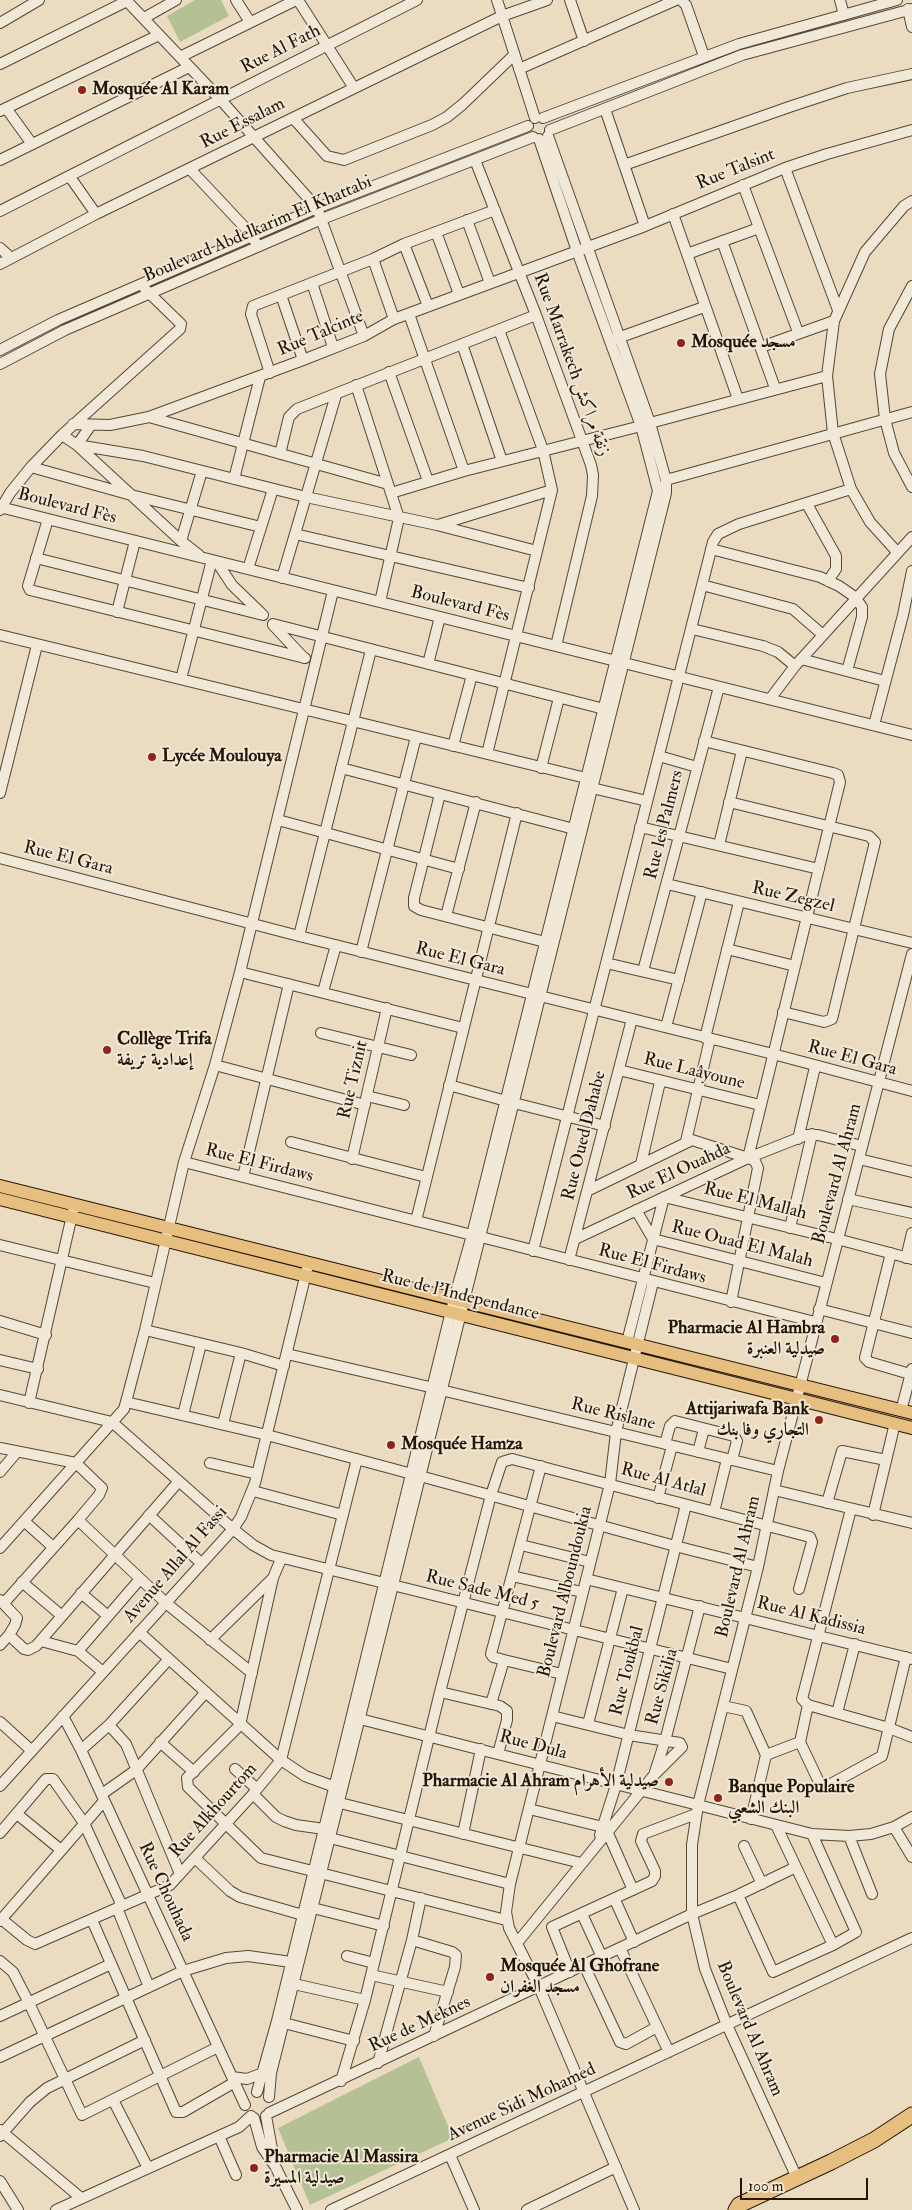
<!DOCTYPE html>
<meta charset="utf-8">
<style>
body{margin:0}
#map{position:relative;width:912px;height:2210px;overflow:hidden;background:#eadbc1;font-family:"IM FELL Double Pica",serif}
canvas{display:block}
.scale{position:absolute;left:740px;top:2178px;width:128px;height:22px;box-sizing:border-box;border:2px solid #241605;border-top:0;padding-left:6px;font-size:15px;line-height:18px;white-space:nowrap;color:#241605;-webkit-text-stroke:4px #f1e8d7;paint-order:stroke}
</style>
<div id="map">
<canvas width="912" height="2210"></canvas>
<div class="scale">100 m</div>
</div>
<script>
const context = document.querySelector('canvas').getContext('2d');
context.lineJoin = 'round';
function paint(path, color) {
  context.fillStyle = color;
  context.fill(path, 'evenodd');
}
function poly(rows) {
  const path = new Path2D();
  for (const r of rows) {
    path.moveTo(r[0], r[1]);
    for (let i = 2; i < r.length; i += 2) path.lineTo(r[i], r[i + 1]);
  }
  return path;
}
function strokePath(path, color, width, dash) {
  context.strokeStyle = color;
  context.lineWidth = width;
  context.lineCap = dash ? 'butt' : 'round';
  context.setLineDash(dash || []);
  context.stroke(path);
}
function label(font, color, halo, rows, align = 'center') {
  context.font = font + ' "IM FELL Double Pica",Amiri,serif';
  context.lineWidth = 4;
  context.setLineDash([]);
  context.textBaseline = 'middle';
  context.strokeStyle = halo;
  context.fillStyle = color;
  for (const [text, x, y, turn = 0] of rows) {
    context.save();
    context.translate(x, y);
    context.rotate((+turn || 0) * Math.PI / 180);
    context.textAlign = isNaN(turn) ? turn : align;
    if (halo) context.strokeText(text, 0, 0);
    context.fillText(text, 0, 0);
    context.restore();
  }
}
const green = poly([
 [195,0,221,0,229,16,180,42,167,16],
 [419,2057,453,2138,310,2205,278,2128]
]);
const minor = poly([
 [126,0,220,99,317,208,364,336],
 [236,0,250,22],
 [298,0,354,88],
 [497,0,535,118],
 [570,0,584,41],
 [681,0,686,5,704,56],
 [840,0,844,15],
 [908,9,912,27],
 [144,18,176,0],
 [0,23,39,0],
 [180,57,296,0],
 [0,64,127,1],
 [519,69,676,0],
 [6,108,32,144],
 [605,109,645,226],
 [0,111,159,35],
 [293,118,327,156,344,160,432,125,447,117,463,104,514,55],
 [543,118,739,44,897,0],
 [550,130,742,55,912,9],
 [0,160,189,67],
 [475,160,536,315,591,465,593,475,592,496,556,646],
 [624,165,792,106,847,88,912,74],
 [785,168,838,310],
 [190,169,250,233,256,243],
 [70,177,96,214],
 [743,185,798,332],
 [0,211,417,0],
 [673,214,738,399],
 [467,220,490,283],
 [436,232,459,294],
 [722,241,775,388],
 [404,244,428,306],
 [0,248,10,257],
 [687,254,759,228],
 [373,259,394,319],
 [0,264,96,214,502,16,547,0],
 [312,283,333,347],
 [912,286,889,329,880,374,885,419,894,453,912,487],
 [281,295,303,360],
 [409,314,464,471],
 [615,339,704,307],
 [462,344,502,461],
 [761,347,834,321],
 [0,350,58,320,317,208,528,126],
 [0,364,65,330,322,219,533,137],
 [389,372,428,481],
 [270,373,251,314,253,306,373,259,404,244,495,210],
 [356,385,399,518,380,602],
 [149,417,388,484],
 [650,423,827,376],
 [73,424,110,425,149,417,303,360,364,336,394,319,645,226,785,168,827,154,912,130],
 [91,425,77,445,143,456,306,497,437,525,537,551],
 [62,435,77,445,181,541,199,555],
 [280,454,289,417,297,409,536,315],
 [31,467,135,496,261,527],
 [234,479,260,377],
 [666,480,912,412],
 [391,493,464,471,641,426],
 [807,504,836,556,836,569,828,581],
 [0,507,912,735],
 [0,510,10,493,31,467,62,435,180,329,181,324,145,289],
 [48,519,28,586,30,590,305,658],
 [438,525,552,490],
 [295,534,529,588],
 [181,541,202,471],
 [711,549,820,577,839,586,855,597,862,607,862,617,847,671],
 [897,552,870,522,851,489,833,433,827,376,834,321,865,252,904,206,912,201],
 [36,558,263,615],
 [217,562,232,585,261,613],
 [248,569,273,489],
 [282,578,336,395],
 [702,585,793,609,823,635],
 [117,612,135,541],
 [273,624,604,709],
 [273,625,304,658],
 [692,629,763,646,778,652,795,666],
 [0,635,586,778],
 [801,659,885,681],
 [428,664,440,617],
 [181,679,212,560],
 [770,699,795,666,912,537],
 [874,725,903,615,912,571],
 [704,741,833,773,838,775,840,782,748,1158,755,1161,758,1168,731,1302],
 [453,746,472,675],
 [487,754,552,490,543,450,499,330],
 [659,756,697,767],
 [341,768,574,829],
 [541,768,559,698],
 [592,788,647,801],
 [0,793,37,645],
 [440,794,414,898,414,906,421,910,545,942],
 [729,802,869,836,875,842,832,1019,824,1022,783,1012],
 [278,820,459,869],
 [640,827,819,869],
 [719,845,742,751],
 [0,858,299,936,773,1054,912,1091],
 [667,884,912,943],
 [446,916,476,802],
 [299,936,371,650],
 [727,949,795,966],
 [361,952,416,737],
 [606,963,679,980],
 [643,971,719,687],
 [240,972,463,1028],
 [323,992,336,945],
 [666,1027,702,892],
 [321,1033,411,1055],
 [705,1038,739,902],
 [215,1065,365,1105],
 [619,1070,760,1105],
 [449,1085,506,1101],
 [367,1096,404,1105],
 [514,1103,605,1126],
 [798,1139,815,1067],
 [686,1141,710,1039],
 [291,1142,426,1177],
 [352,1159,387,1008],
 [859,1159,912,1172],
 [184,1162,472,1235],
 [641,1164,660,1082],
 [243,1177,289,984],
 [589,1190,692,1140,748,1158],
 [848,1199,912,1213],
 [636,1210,653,1239,826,1283],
 [416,1221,517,813],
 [790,1228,812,1134],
 [481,1237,815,1322],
 [575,1239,748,1158,806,1135,818,1135,862,1146],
 [0,1245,155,1283],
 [533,1251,713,542,718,534,739,524,851,489],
 [891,1253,865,1358,869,1362,910,1374],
 [906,1258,912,1233],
 [569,1260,632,1019],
 [819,1309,912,1333],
 [0,1321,46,1335],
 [145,1330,241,1353,284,1366],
 [627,1342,664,1197,837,1239,912,1259],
 [287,1354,434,1388],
 [0,1360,38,1369],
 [441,1390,778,1471],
 [0,1395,112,1422,233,1529,253,1545,271,1555,732,1669],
 [126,1402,267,1435,412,1474],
 [29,1403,73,1211],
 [901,1411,912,1369],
 [183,1415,201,1344],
 [223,1424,241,1353],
 [665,1444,670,1426,675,1421,734,1436,737,1441,732,1460],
 [0,1448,76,1463,102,1488,99,1495,78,1520,4,1603],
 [698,1452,704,1429],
 [210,1463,257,1474],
 [541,1466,491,1654,493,1657,504,1660,562,1674],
 [0,1472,16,1453],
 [420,1476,675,1546,758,1567],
 [774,1490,912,1523],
 [253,1491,343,1515],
 [658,1498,672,1446],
 [827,1503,842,1451,886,1460],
 [851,1509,802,1699,808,1705,889,1728,912,1737],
 [714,1512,727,1459],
 [149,1515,201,1563],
 [873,1515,895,1423],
 [78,1520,166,1603,252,1673],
 [24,1521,53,1547],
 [521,1545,590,1562],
 [0,1548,124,1409,126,1402,145,1330,184,1162,215,1065,240,972,333,591],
 [281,1559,273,1578,240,1725,187,1778,188,1787,261,1858,506,1920],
 [512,1576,582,1592],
 [586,1579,912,1659],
 [22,1582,62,1616],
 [81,1593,108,1616],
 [0,1600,17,1618,15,1625,9,1635],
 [139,1632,281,1760,305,1776,335,1787],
 [210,1640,273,1578],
 [41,1641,78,1651,103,1672],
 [0,1645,9,1635,24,1649,28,1650,36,1646,179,1481],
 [78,1651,140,1579],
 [440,1692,500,1706,507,1711,507,1720,498,1754],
 [491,1704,504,1660],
 [808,1705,800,1742,819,1782,823,1785,829,1785,882,1756,906,1657],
 [723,1706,746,1711,766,1755,751,1819],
 [837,1713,855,1644],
 [63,1716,81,1750,245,2105],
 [360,1719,812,1834,849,1836,871,1834,894,1827,912,1817],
 [0,1722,32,1751],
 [588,1724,623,1588],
 [109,1725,126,1744,180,1874],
 [160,1742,194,1772],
 [81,1750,109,1725,169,1659],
 [766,1755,800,1742],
 [235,1769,257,1789],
 [655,1772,665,1741,700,1606],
 [0,1786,233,1529,241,1517,255,1483,307,1269],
 [102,1794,136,1770,206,1692],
 [253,1794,276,1817,284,1821,296,1825,324,1829],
 [332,1801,581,1863],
 [529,1809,603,1827],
 [17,1814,61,1850],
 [776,1825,833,1945],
 [894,1827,912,1857],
 [607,1831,633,1890],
 [0,1833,46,1779,53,1779,84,1823,122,1906],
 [463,1834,481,1749],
 [600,1835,616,1785,686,1505],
 [849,1836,872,1894],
 [330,1838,510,1884],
 [744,1846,762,1884],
 [195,1858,230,1891,240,1897,303,1915],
 [738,1895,773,1972,833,1945,856,1932,812,1834],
 [615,1900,634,1942],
 [117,1908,149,1987],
 [313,1908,384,1926],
 [582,1914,602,1957],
 [0,1918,27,1940,35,1944,170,1885,253,1794,281,1760,357,1459],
 [92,1920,176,2112,183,2112,235,2082],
 [0,1921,104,1801],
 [412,1940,452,1952,456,1955,455,1967,434,2036],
 [517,1943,654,1775,682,1747,680,1743,629,1735,552,1716],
 [620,1948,669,2052],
 [347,1956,374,1963],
 [0,1961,13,1972,29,2003,82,2115,218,2047],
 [584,1965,620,2042,626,2044,657,2027],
 [570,1972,552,1927,652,1881,655,1876,655,1871,641,1841,643,1834,696,1814],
 [371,1975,448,1992],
 [294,1984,365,2000],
 [0,2016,111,1964],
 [284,2023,354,2041],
 [0,2057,183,1971,226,1958,248,1956,291,1962],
 [378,2063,412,1940,421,1898],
 [232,2077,247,2079,263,2073],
 [341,2081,365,2000,440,1692,491,1495,502,1462,512,1459,810,1537,812,1542,799,1589],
 [257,2092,277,2021,454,1299,472,1235,658,491,641,426,577,251,539,139],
 [269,2097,271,2073,666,493,666,480,650,423,548,136],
 [113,2100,148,2168],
 [269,2113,692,1914,738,1895,796,1867],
 [266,2116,274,2160],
 [254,2118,262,2147,275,2166,297,2210],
 [0,2130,81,2198],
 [0,2136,30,2102,47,2088,145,2040],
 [219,2136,236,2175],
 [450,2155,474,2210],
 [797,2178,727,2025,705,1969,692,1914,692,1845,698,1805,758,1567,778,1471,912,954],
 [0,2181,18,2210],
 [56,2210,239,2127,251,2116],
 [331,2210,912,1938],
 [527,2210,616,2167],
 [634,2210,539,1987,509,1928,506,1912,510,1884,610,1484,616,1432,653,1282]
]);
const major = poly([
 [0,1186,912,1413],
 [0,1199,912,1428]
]);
const highway = poly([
 [736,2210,739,2205,831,2162,874,2140,912,2115]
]);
const markers = [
 [82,90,5,"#8f2418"],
 [681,343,5,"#8f2418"],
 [152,757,5,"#8f2418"],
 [107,1050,5,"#8f2418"],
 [835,1339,5,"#8f2418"],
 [819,1420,5,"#8f2418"],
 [391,1445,5,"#8f2418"],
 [669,1782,5,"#8f2418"],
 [718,1798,5,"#8f2418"],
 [490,1977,5,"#8f2418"],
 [254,2168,5,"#8f2418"]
];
const streetNames = [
 ["Rue Al Fath",281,50,-27],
 ["Rue Essalam",243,124,-27],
 ["Rue Talsint",736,170,-22],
 ["Boulevard Abdelkarim El Khattabi",258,230,-23],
 ["Rue Talcinte",321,334,-23],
 ["Rue Marrakech زنقة مراكش",571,365,70],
 ["Boulevard Fès",67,507,14],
 ["Boulevard Fès",460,605,14],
 ["Rue les Palmers",665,825,-76],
 ["Rue El Gara",68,859,14],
 ["Rue Zegzel",793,898,13],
 ["Rue El Gara",460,960,14],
 ["Rue El Gara",852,1059,15],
 ["Rue Laâyoune",694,1072,14],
 ["Rue Tiznit",354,1080,-77],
 ["Rue Oued Dahabe",585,1136,-76],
 ["Rue El Firdaws",259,1164,14],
 ["Rue El Ouahda",679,1172,-25],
 ["Boulevard Al Ahram",838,1174,-75],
 ["Rue El Mallah",755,1202,14],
 ["Rue Ouad El Malah",742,1245,14],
 ["Rue El Firdaws",652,1265,15],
 ["Rue de l'Independance",460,1296,14],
 ["Rue Rislane",613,1415,14],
 ["Rue Al Atlal",663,1481,15],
 ["Avenue Allal Al Fassi",176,1565,-49],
 ["Boulevard Al Ahram",739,1567,-77],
 ["Rue Sade Med 5",482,1591,14],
 ["Boulevard Alboundoukia",566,1592,-76],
 ["Rue Al Kadissia",811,1617,14],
 ["Rue Toukbal",628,1671,-76],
 ["Rue Sikilia",663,1687,-75],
 ["Rue Dula",533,1746,15],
 ["Rue Alkhourtom",214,1811,-48],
 ["Rue Chouhada",165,1892,65],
 ["Rue de Meknes",420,2025,-25],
 ["Boulevard Al Ahram",749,2029,67],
 ["Avenue Sidi Mohamed",522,2103,-25]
];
const poiNames = [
 ["Mosquée Al Karam",92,90],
 ["Mosquée مسجد",691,343],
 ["Lycée Moulouya",162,757],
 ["Collège Trifa",117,1040],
 ["إعدادية تريفة",117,1061],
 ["Pharmacie Al Hambra",825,1329,"right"],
 ["صيدلية العنبرة",825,1350,"right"],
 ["Attijariwafa Bank",809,1410,"right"],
 ["التجاري وفا بنك",809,1431,"right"],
 ["Mosquée Hamza",401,1445],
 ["Pharmacie Al Ahram صيدلية الأهرام",659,1782,"right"],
 ["Banque Populaire",728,1788],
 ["البنك الشعبي",728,1809],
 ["Mosquée Al Ghofrane",500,1967],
 ["مسجد الغفران",500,1988],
 ["Pharmacie Al Massira",264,2158],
 ["صيدلية المسيرة",264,2179]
];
paint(green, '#b5c194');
strokePath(minor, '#564734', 12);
strokePath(major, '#241605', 14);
strokePath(highway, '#241605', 17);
strokePath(minor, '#f1e8d7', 10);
strokePath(major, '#e5be80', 12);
strokePath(highway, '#e5be80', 15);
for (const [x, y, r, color] of markers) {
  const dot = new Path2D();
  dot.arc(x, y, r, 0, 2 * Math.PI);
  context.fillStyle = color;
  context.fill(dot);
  strokePath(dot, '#f1e8d7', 2);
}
label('18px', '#241605', '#f1e8d7', streetNames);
label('bold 18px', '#241605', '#f1e8d7', poiNames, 'left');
</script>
